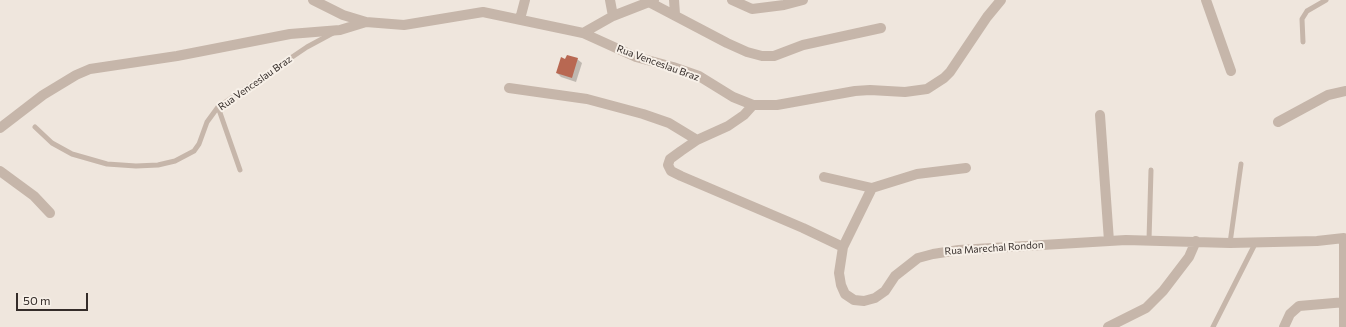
<!DOCTYPE html>
<style>
body{margin:0}
#map{position:relative;width:1346px;height:327px;overflow:hidden;background:#efe6dd;font-family:Commissioner,sans-serif}
canvas{display:block}
.scale{position:absolute;left:16px;top:293px;width:72px;height:18px;box-sizing:border-box;border:2px solid #342c29;border-top:0;padding-left:5px;font-size:12px;line-height:14px;white-space:nowrap;color:#342c29;-webkit-text-stroke:3px #f7f0e8;paint-order:stroke}
</style>
<div id="map">
<canvas width="1346" height="327"></canvas>
<div class="scale">50 m</div>
</div>
<script>
const context = document.querySelector('canvas').getContext('2d');
context.lineJoin = 'round';
function paint(path, color) {
  context.fillStyle = color;
  context.fill(path, 'evenodd');
}
function poly(rows) {
  const path = new Path2D();
  for (const r of rows) {
    path.moveTo(r[0], r[1]);
    for (let i = 2; i < r.length; i += 2) path.lineTo(r[i], r[i + 1]);
  }
  return path;
}
function strokePath(path, color, width, dash) {
  context.strokeStyle = color;
  context.lineWidth = width;
  context.lineCap = dash ? 'butt' : 'round';
  context.setLineDash(dash || []);
  context.stroke(path);
}
function label(font, color, halo, rows, align = 'center') {
  context.font = font + ' Commissioner,sans-serif';
  context.lineWidth = 4;
  context.setLineDash([]);
  context.textBaseline = 'middle';
  context.strokeStyle = halo;
  context.fillStyle = color;
  for (const [text, x, y, turn = 0] of rows) {
    context.save();
    context.translate(x, y);
    context.rotate((+turn || 0) * Math.PI / 180);
    context.textAlign = isNaN(turn) ? turn : align;
    if (halo) context.strokeText(text, 0, 0);
    context.fillText(text, 0, 0);
    context.restore();
  }
}
const shadow = poly([
 [577,59,582,63,576,82,561,77,557,73,566,60]
]);
const building = poly([
 [567,55,578,58,572,78,556,73,561,57,565,59]
]);
const service = poly([
 [1303,42,1302,19,1307,11,1326,0],
 [218,107,240,170],
 [35,127,52,143,72,154,107,164,136,166,158,165,175,161,194,151,199,144,207,122,218,107,307,47,333,33],
 [1149,240,1151,170],
 [1230,243,1241,164],
 [1213,327,1256,242]
]);
const minor = poly([
 [313,0,343,15,366,22,404,25,483,12,583,33,636,57,673,67,699,76,733,97,753,105,777,105,855,91,870,90,905,92,927,89,944,78,950,72,987,17,1001,0],
 [610,0,613,16],
 [674,0,675,14],
 [732,0,752,9,784,5,803,0],
 [1206,0,1231,71],
 [649,2,727,43,747,52,762,56,774,56,803,45,881,28],
 [520,19,525,0],
 [583,33,613,16,654,0],
 [509,88,587,99,643,114,669,123,697,140],
 [753,105,744,115,728,126,697,140,681,151,670,159,668,165,671,171,681,176,803,228,843,247,839,273,841,285,845,294,854,300,864,301,875,298,885,291,895,276,918,258,933,254,959,250,1126,240,1230,243,1317,241,1344,238],
 [1100,115,1109,241],
 [1278,122,1328,95,1346,91],
 [0,128,43,95,76,75,90,69,177,56,290,34,340,30,366,22],
 [0,171,34,196,50,213],
 [824,177,872,188,917,174,966,168],
 [843,247,872,188],
 [1108,327,1146,308,1163,291,1189,257,1196,241],
 [1284,327,1290,314,1299,306,1346,302],
 [1344,327,1344,238]
]);
const streetNames = [
 ["Rua Venceslau Braz",658,63,20],
 ["Rua Venceslau Braz",255,83,-35],
 ["Rua Marechal Rondon",994,248,-4]
];
paint(shadow, '#0003');
paint(building, '#b86852');
strokePath(service, '#c6b6aa', 5);
strokePath(minor, '#c6b6aa', 10);
label('10px', '#342c29', '#f7f0e8', streetNames);
</script>
